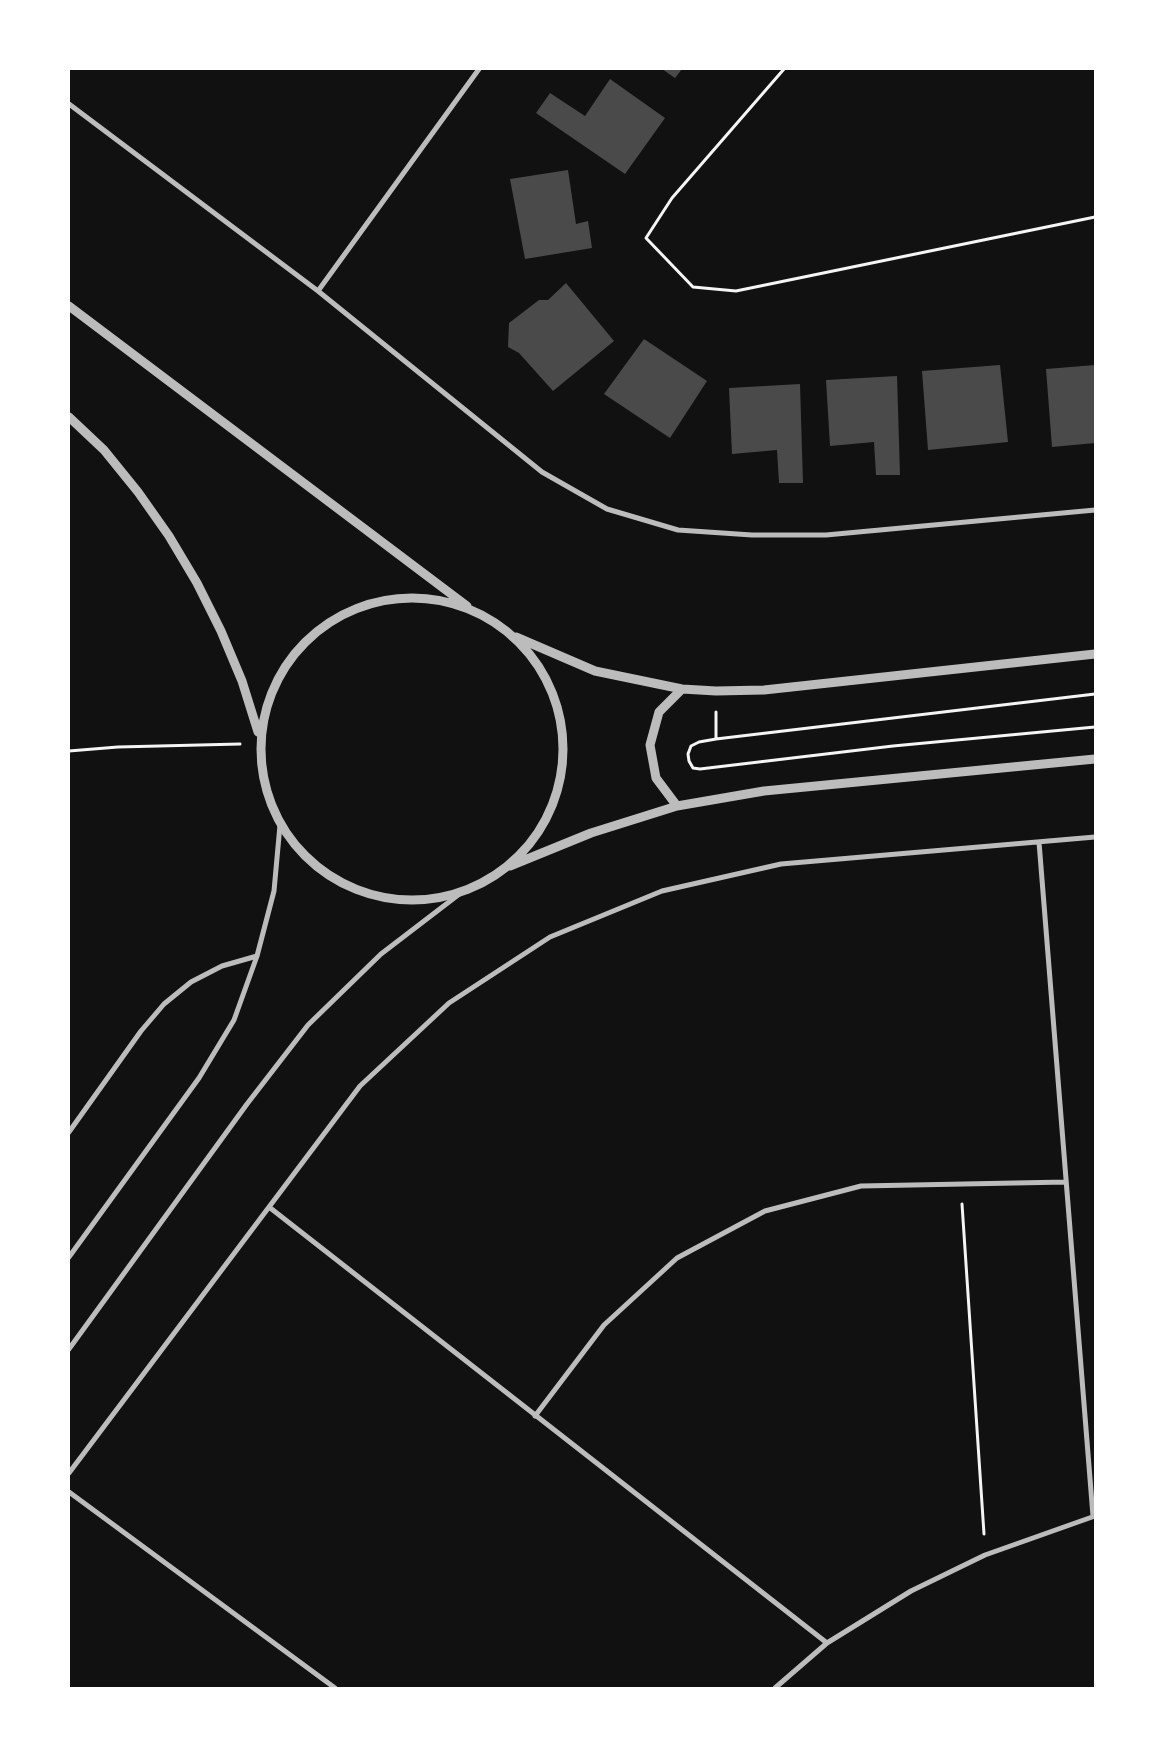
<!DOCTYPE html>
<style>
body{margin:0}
#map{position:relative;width:1164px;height:1757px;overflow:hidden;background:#111;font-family:Jost,sans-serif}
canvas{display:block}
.frame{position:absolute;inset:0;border:70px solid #fff;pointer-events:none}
</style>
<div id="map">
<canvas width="1164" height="1757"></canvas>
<div class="frame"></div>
</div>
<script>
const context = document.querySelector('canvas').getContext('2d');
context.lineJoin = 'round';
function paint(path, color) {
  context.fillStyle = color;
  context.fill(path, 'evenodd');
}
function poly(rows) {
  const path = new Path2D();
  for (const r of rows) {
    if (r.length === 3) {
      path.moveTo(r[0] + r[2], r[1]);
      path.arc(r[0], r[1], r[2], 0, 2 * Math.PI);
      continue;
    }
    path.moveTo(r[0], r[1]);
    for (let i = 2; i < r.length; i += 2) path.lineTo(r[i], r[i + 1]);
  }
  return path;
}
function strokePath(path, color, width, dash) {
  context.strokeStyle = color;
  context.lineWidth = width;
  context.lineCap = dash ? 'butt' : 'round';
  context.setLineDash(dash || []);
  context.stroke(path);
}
const building = poly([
 [662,69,682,69,675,78],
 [610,79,665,118,625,174,536,113,550,93,585,116],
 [568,170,576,224,588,221,592,248,525,259,510,179],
 [566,283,614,341,553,391,519,353,508,347,509,323,539,300,548,300],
 [644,339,707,381,670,438,604,394],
 [1000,365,1008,442,928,450,922,371],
 [1095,365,1095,443,1052,447,1046,369],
 [897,376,900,475,876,475,874,442,830,446,826,380],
 [800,384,803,483,779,483,777,450,732,454,729,388]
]);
const path = poly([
 [784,69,672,198,646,238,693,287,736,291,1095,217],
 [1095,694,716,739,699,742,691,746,688,754,689,761,693,768,700,769,893,746,1095,727],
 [716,712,716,739],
 [69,751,118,747,240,744],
 [962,1204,984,1534]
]);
const minor = poly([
 [69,104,318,291,542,472,607,509,678,530,752,535,826,535,1095,510],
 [318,291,479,69],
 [1039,842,1093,1516],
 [69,1132,141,1031,164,1004,191,982,222,966,257,956],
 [269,1207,827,1643],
 [69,1257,199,1078,234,1020,257,956,274,891,280,825],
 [69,1349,247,1104,308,1025,381,954,462,892],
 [535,1416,604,1325,677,1258,765,1211,861,1186,1066,1182],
 [69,1473,360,1086,449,1003,550,937,662,891,781,864,1095,837],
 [69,1492,335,1688],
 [775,1688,827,1643,911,1591,985,1555,1095,1516]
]);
const tertiary = poly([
 [69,306,467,606],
 [69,417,104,450,138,492,169,536,197,583,221,631,242,681,258,732],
 [412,749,151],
 [516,637,595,671,682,689,716,691,764,690,1095,654],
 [677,806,656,778,650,745,659,712,682,689],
 [510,866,591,833,677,806,764,791,1095,759]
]);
paint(building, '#4a4a4a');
strokePath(path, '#f5f5f5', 3);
strokePath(minor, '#bcbcbc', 5);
strokePath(tertiary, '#bcbcbc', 9);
</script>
